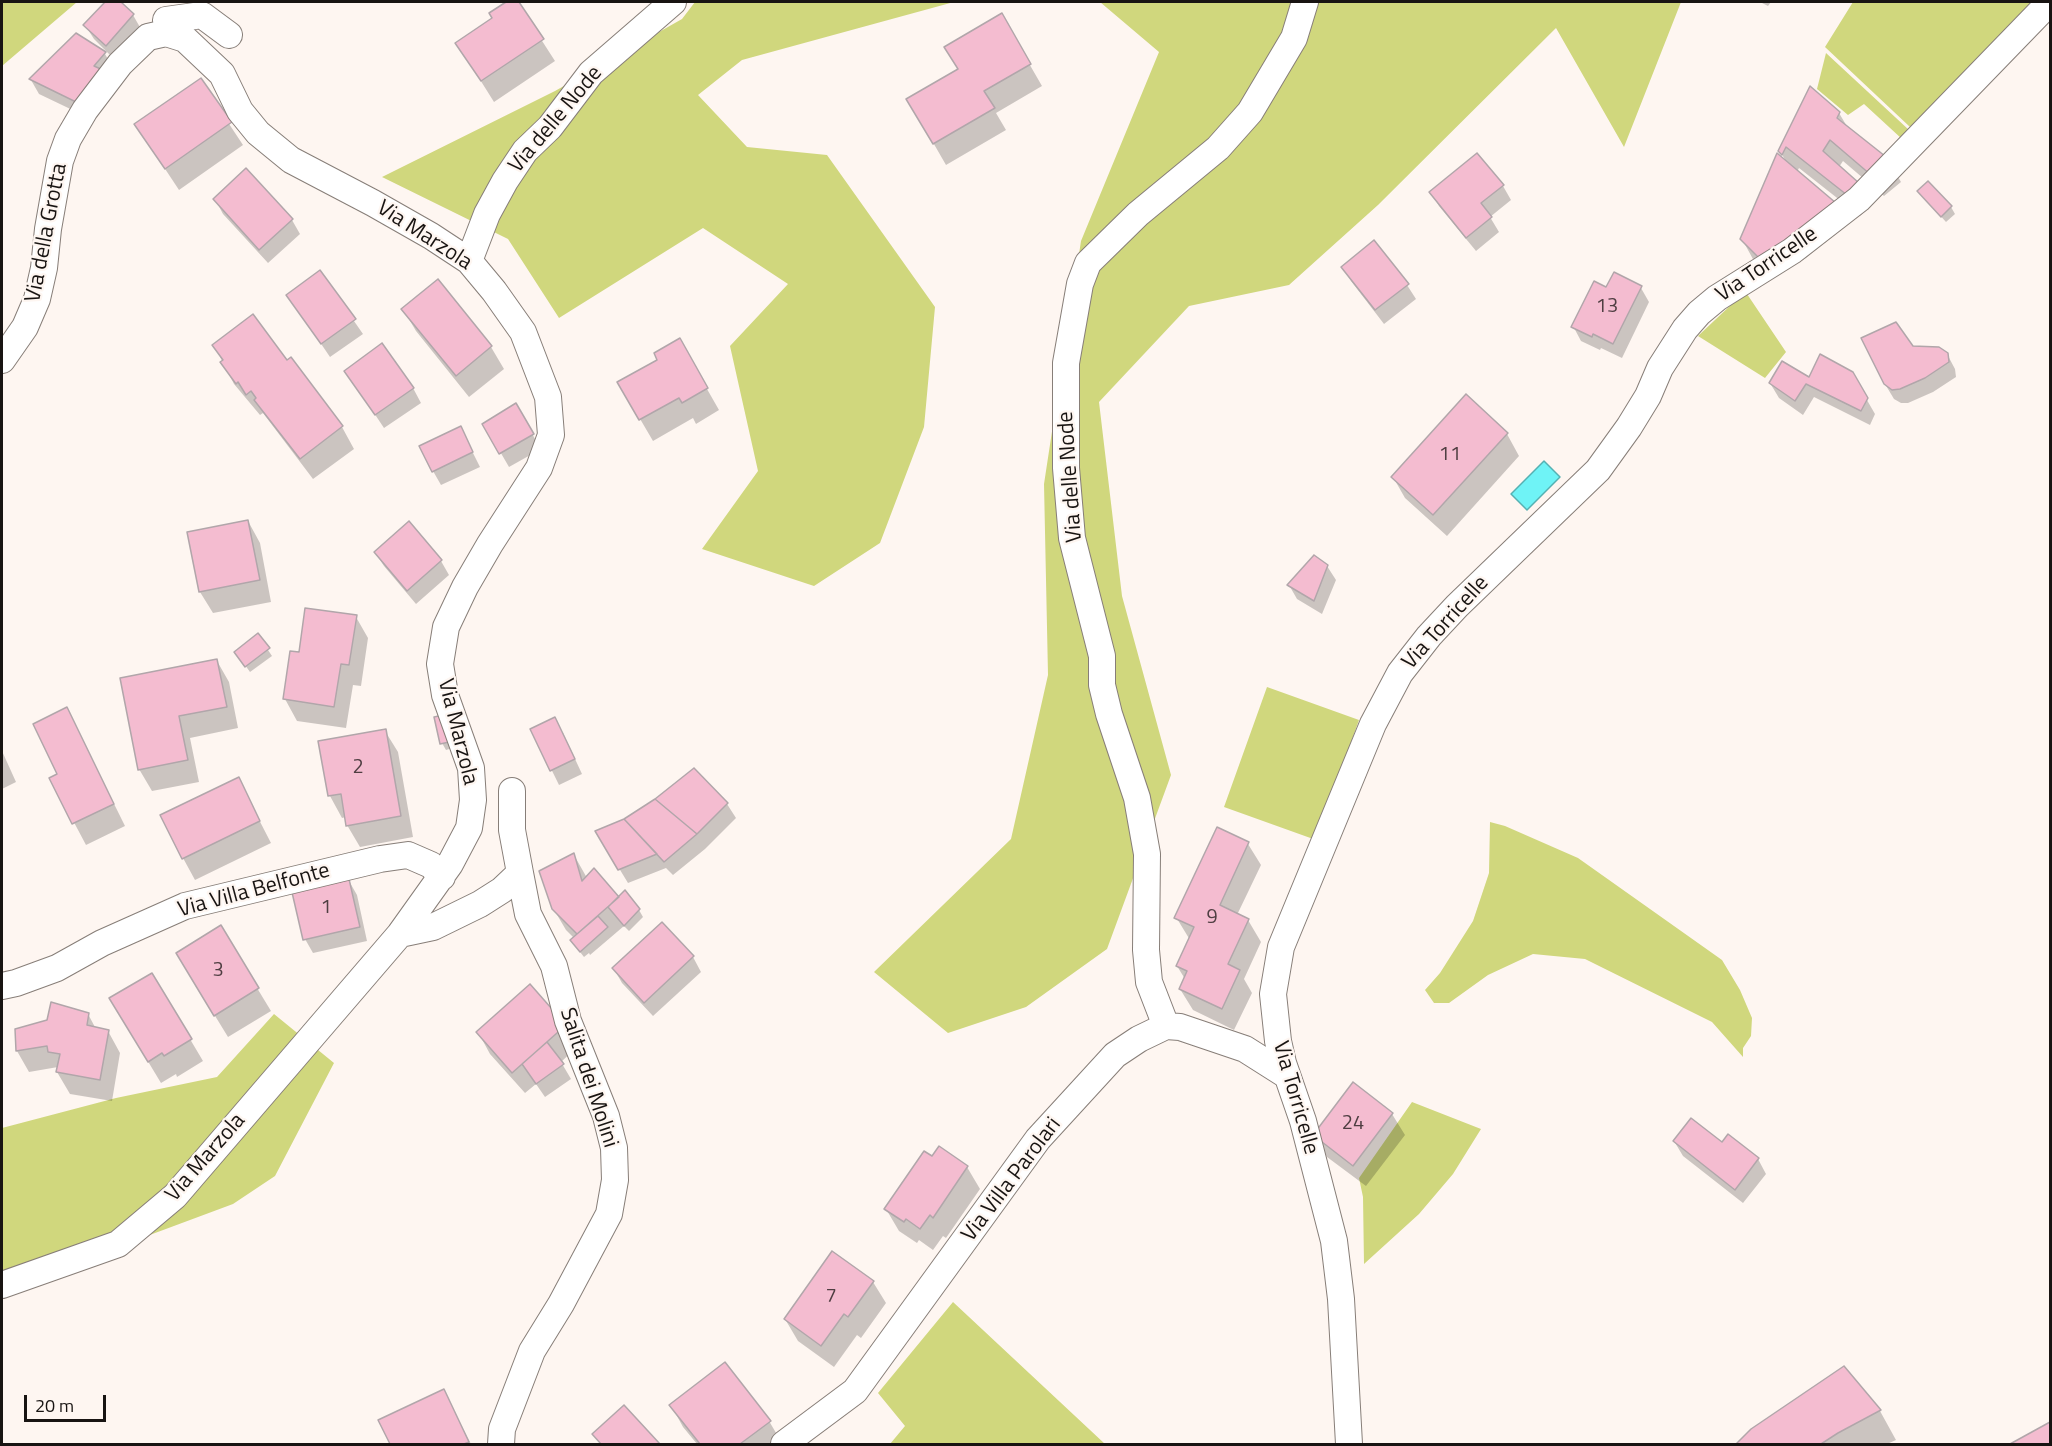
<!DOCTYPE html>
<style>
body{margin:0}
#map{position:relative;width:2052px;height:1446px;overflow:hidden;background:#fef6f1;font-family:"Titillium Web",sans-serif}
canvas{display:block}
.frame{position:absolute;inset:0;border:3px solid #181412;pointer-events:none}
.scale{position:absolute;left:24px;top:1395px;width:82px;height:27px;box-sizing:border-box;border:3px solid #181412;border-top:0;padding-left:8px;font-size:18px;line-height:21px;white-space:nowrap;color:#181412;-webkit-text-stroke:4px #fef6f1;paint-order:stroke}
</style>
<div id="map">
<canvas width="2052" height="1446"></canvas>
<div class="frame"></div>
<div class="scale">20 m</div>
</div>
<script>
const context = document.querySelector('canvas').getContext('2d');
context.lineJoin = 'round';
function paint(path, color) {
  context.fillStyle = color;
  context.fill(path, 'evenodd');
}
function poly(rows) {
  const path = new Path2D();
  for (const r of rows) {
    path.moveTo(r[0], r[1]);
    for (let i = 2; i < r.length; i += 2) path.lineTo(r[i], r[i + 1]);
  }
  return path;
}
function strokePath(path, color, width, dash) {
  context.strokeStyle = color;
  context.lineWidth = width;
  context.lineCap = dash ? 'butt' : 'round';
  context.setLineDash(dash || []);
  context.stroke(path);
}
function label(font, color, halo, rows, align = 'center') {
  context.font = font + ' "Titillium Web",sans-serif';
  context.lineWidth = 4.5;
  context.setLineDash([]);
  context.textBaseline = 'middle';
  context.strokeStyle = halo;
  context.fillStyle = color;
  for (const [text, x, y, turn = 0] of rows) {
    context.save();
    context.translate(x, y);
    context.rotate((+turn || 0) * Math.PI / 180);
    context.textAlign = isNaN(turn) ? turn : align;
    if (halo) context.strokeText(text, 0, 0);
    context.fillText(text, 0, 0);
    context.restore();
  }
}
const green = poly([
 [2,2,77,2,2,66],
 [695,2,954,2,742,60,698,95,747,147,827,155,935,307,924,427,880,543,814,586,702,549,758,471,730,346,788,284,703,228,559,318,508,239,382,177,555,91,682,19],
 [1100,2,1681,2,1624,147,1556,28,1378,205,1289,285,1189,306,1099,402,1122,596,1171,775,1107,949,1026,1007,948,1033,874,972,1011,839,1048,675,1044,484,1081,241,1159,52],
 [1853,2,2034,2,1910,127,1825,47],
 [1826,53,1909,130,1902,139,1864,104,1848,115,1817,89],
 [1747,294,1786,352,1765,378,1698,336,1733,303],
 [1267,687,1359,720,1316,840,1224,807],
 [1490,822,1505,826,1578,858,1722,960,1740,990,1752,1018,1751,1036,1743,1048,1743,1057,1712,1022,1585,959,1533,954,1488,975,1449,1003,1434,1003,1425,990,1440,973,1473,921,1489,873],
 [274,1014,334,1063,275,1176,233,1204,2,1290,2,1128,116,1098,217,1077],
 [1412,1102,1481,1129,1453,1174,1419,1214,1364,1264,1363,1197,1359,1178],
 [953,1302,1105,1444,890,1444,905,1426,878,1393]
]);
const water = poly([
 [1544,461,1560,477,1527,510,1511,494,1544,461]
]);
const shadow = poly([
 [107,2,119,2,133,15,141,29,114,59,94,39,85,25],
 [508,2,517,2,555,61,494,102,457,43,494,19,491,14],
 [1760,2,1771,2,1768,6],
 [1001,15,1042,86,996,113,1006,130,946,165,908,99,960,70],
 [105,54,113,68,85,116,39,94,31,80],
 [200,80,243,145,179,190,136,125],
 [1839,113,1848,128,1889,161,1901,182,1884,196,1843,161,1839,167,1858,184,1871,206,1860,216,1799,168,1797,172,1834,204,1847,225,1806,258,1772,278,1754,261,1742,239,1787,163,1780,151],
 [1928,183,1951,207,1955,214,1946,222,1919,192],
 [1503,186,1511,200,1490,217,1499,232,1476,251,1439,206,1431,192],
 [215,199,292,220,300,234,268,263,223,214],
 [1343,267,1407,285,1416,299,1384,324,1351,281],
 [320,272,363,334,330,357,288,295],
 [438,281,491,347,504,369,469,397,416,331,403,309],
 [1641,288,1649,302,1622,358,1601,348,1600,350,1581,341,1573,326,1607,289],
 [679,340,719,410,696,424,693,418,653,441,619,383,659,360],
 [214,345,287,362,291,359,342,427,354,449,313,479,263,413,260,415,234,384],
 [1912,347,1947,354,1955,369,1956,377,1933,392,1908,403,1901,403,1894,399,1885,384],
 [346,371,413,388,421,403,384,428],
 [1852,374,1875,414,1870,425,1814,397,1803,415,1779,398,1770,383],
 [515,405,541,449,509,467,484,424],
 [1507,434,1519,456,1447,536,1405,498,1393,477],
 [468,443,480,467,441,485,433,471],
 [248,521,260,543,271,602,213,613,200,592],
 [409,524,441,561,449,575,416,604,384,566,375,552],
 [1327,566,1336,580,1322,614,1297,599,1289,585],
 [356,617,368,638,361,686,353,685,346,728,297,721,285,699,300,653],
 [258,635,272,656,250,672,240,658],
 [217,661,229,682,238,728,190,738,199,782,152,791,139,769],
 [67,709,125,826,86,845,51,779,59,775],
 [436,718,456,747,446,750,442,743],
 [532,730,563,733,582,774,559,785],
 [385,731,398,752,413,837,360,847,347,825,346,817,342,818,330,796,320,742],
 [2,751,16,782,2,789],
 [238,779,271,843,195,880,183,858],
 [727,804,736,818,705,849,673,875,666,868,628,883,597,832],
 [1218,829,1248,844,1261,865,1237,915,1248,920,1261,942,1244,979,1252,993,1234,1030,1193,1010,1180,989,1185,979,1177,966,1190,940,1176,917],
 [574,855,587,878,639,910,643,917,629,931,624,926,590,955,589,953,584,957,576,947,572,941,574,938,566,930,553,908],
 [349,881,357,895,367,941,313,953,305,939],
 [662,924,693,957,701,972,653,1016,622,983,614,969],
 [220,927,271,1011,228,1037,190,975],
 [152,975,203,1061,177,1077,176,1074,161,1083,123,1020],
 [530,986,577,1047,561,1062,571,1079,545,1097,536,1084,525,1093,490,1054,478,1032],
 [88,1014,96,1029,108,1031,120,1053,112,1101,70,1094,57,1072,58,1067,29,1072,17,1051,16,1030],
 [1392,1114,1405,1135,1366,1186,1327,1157,1315,1135],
 [1674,1141,1722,1144,1758,1159,1766,1174,1743,1203,1683,1156],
 [932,1158,967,1167,980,1189,946,1238,943,1236,933,1250,919,1240,917,1243,899,1231,886,1209],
 [873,1282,886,1303,861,1338,857,1335,834,1367,798,1341,785,1319],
 [1843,1368,1880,1411,1896,1440,1887,1444,1738,1444,1752,1431],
 [444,1391,471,1444,391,1444,380,1421],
 [671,1405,769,1421,782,1443,780,1444,697,1444,683,1427],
 [624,1407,658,1444,600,1444,594,1434],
 [2050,1423,2050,1444,2013,1444]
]);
const building = poly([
 [105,2,121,2,134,14,106,46,83,25,105,2],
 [506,2,519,2,544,39,481,81,455,43,492,18,489,13,506,2],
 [1002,13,1031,64,984,91,995,108,933,144,906,99,958,69,944,47,1002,13],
 [76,33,106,52,94,66,103,70,76,102,29,79,76,33],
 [201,78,232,122,165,169,134,124,201,78],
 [1810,86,1840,112,1837,118,1890,160,1871,175,1830,140,1823,151,1859,183,1847,195,1786,147,1782,155,1778,151,1810,86],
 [1477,153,1504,185,1481,203,1492,217,1466,238,1429,192,1477,153],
 [1777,153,1836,203,1793,236,1758,257,1740,239,1777,153],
 [246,168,293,219,259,250,213,199,246,168],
 [1928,181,1952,206,1941,217,1917,191,1928,181],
 [1374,240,1409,284,1375,310,1341,267,1374,240],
 [320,270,356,319,321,344,286,295,320,270],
 [1614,272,1642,286,1613,344,1593,334,1592,337,1571,327,1594,281,1606,287,1614,272],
 [438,279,492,346,456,376,401,309,438,279],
 [253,314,287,360,291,357,343,426,300,459,254,400,256,398,251,391,246,395,238,382,236,384,220,362,223,360,212,345,253,314],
 [1896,322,1913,346,1939,347,1948,353,1949,362,1925,378,1900,389,1892,390,1884,384,1861,338,1896,322],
 [680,338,708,388,682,403,679,398,639,420,617,382,657,360,654,353,680,338],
 [382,343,414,388,375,415,344,371,382,343],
 [1820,354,1853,372,1868,398,1861,411,1806,384,1795,401,1769,383,1782,361,1809,377,1820,354],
 [1466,394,1508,433,1433,515,1391,477,1466,394],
 [516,403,534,434,499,454,482,424,516,403],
 [461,426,473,452,432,472,419,446,461,426],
 [248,520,260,580,199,592,187,532,248,520],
 [409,521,442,560,407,591,374,552,409,521],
 [1314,555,1328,565,1314,601,1287,585,1314,555],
 [305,608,357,615,349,665,341,664,334,707,283,699,290,651,299,652,305,608],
 [258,633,270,648,245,667,234,652,258,633],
 [217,659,227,707,179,716,188,760,138,770,120,678,217,659],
 [67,707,114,804,72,824,49,778,57,774,33,724,67,707],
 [448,714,454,741,440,744,434,717,448,714],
 [555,717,575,759,550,771,530,729,555,717],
 [386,729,401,816,346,826,341,794,328,796,318,741,386,729],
 [694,768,728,803,697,834,655,799,694,768],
 [239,777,260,821,182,859,160,815,239,777],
 [655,799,697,834,664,862,624,819,655,799],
 [624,819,657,854,618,870,595,831,624,819],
 [1217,827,1249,842,1220,905,1249,919,1228,964,1240,970,1222,1009,1179,989,1187,971,1176,966,1194,927,1174,918,1217,827],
 [574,853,582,881,594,868,619,897,577,934,552,909,539,871,574,853],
 [349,879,360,927,303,940,291,888,349,879],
 [625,890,640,909,624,926,608,907,625,890],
 [598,916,608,927,580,952,570,940,598,916],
 [662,922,694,956,644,1003,612,968,662,922],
 [221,925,259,988,214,1016,176,953,221,925],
 [152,973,192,1039,164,1056,162,1053,148,1062,109,998,152,973],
 [530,984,566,1025,512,1073,476,1032,530,984],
 [51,1002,89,1013,87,1025,109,1030,100,1080,56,1072,60,1054,48,1052,47,1046,16,1051,15,1029,47,1020,51,1002],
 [547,1042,564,1064,536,1084,522,1064,547,1042],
 [1353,1082,1393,1113,1353,1166,1313,1135,1353,1082],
 [1691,1118,1722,1142,1728,1134,1759,1158,1735,1190,1673,1141,1691,1118],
 [939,1146,968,1166,933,1218,930,1215,920,1229,906,1219,904,1222,884,1209,924,1151,932,1156,939,1146],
 [832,1251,874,1281,848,1317,844,1314,821,1346,784,1319,832,1251],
 [725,1362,771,1421,740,1444,700,1444,669,1405,725,1362],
 [1844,1366,1881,1410,1838,1433,1821,1444,1736,1444,1751,1429,1844,1366],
 [444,1389,469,1442,464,1444,390,1444,378,1420,444,1389],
 [624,1405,660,1444,601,1444,592,1434,624,1405],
 [2050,1422,2050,1444,2010,1444,2050,1422]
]);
const minor = poly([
 [166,20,202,15,229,35],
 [469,261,487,214,505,181,525,151,550,127,591,73,673,2],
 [2,360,25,327,37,299,44,268,48,229,60,161,68,139,85,110,120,64,148,37,166,33],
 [512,791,512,830,520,873],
 [400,934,433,927,480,904,502,890,520,873,528,914,554,966,568,1021,606,1116,614,1148,615,1180,609,1214,561,1304,532,1351,502,1429,501,1444],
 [2,986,16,983,57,968,102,943,185,906,380,859,408,855,431,865,442,877],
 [1166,1026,1149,982,1146,950,1147,854,1137,798,1109,714,1102,685,1102,656,1072,538,1066,468,1066,363,1080,284,1088,263,1138,214,1218,148,1250,112,1294,38,1305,2],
 [2,1285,118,1244,175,1196,400,934,450,864,469,828,473,800,471,768,445,695,440,664,446,627,465,587,490,544,539,468,551,435,548,397,523,332,494,291,469,261,431,236,373,203,291,160,258,133,240,111,222,74,185,39,166,33],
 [784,1444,855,1391,1038,1139,1115,1055,1139,1039,1166,1026,1180,1027,1245,1049,1286,1075],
 [1349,1444,1341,1299,1334,1241,1303,1121,1283,1063,1278,1041,1273,994,1281,947,1373,724,1400,673,1429,636,1457,606,1598,470,1629,427,1648,396,1660,368,1685,329,1699,313,1717,298,1792,251,1859,199,2050,2]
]);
const numberNames = [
 ["13",1607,307],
 ["11",1450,455],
 ["2",358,768],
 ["1",326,908],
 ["9",1212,918],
 ["3",218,971],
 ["24",1353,1124],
 ["7",831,1297]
];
const streetNames = [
 ["Via delle Node",556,120,-50],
 ["Via della Grotta",47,233,-79],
 ["Via Marzola",424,236,33],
 ["Via Torricelle",1767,265,-34],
 ["Via delle Node",1071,477,-94],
 ["Via Torricelle",1446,623,-48],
 ["Via Marzola",457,732,76],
 ["Via Villa Belfonte",254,891,-15],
 ["Salita dei Molini",588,1078,72],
 ["Via Torricelle",1295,1098,74],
 ["Via Marzola",206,1158,-49],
 ["Via Villa Parolari",1012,1180,-53]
];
paint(green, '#d0d77d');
paint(water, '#6ff3f6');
strokePath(water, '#55b0b2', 1.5);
paint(shadow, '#0003');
paint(building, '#f4bcd0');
strokePath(building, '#b1a6aa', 1.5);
strokePath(minor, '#877e78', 28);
strokePath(minor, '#fff', 26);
label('20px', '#4f3e42', null, numberNames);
label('22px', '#181412', '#fef6f1', streetNames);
</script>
